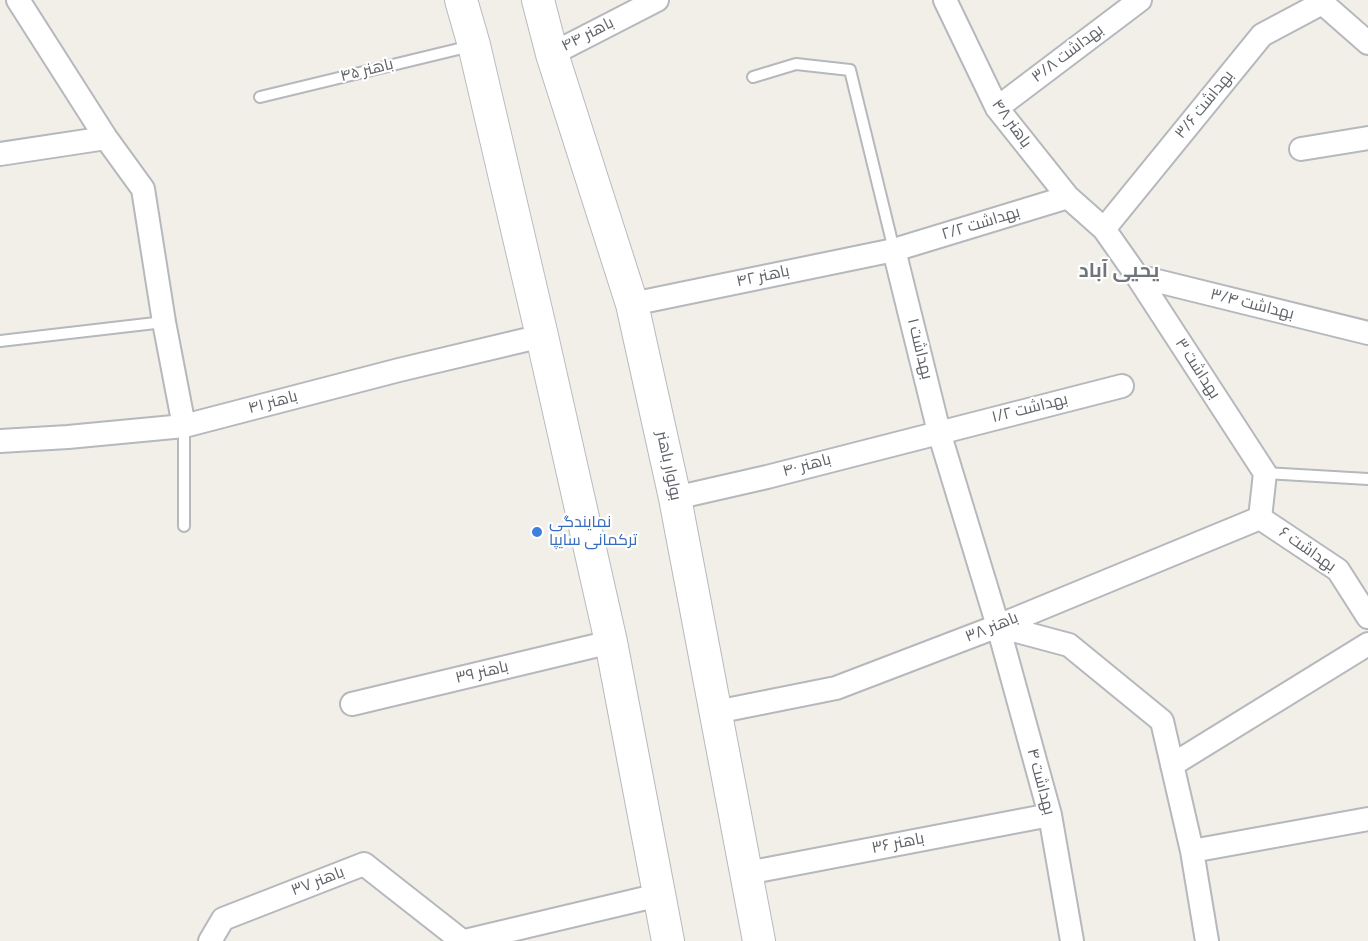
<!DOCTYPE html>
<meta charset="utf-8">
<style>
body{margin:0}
canvas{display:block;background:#f1efe8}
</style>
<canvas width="1368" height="941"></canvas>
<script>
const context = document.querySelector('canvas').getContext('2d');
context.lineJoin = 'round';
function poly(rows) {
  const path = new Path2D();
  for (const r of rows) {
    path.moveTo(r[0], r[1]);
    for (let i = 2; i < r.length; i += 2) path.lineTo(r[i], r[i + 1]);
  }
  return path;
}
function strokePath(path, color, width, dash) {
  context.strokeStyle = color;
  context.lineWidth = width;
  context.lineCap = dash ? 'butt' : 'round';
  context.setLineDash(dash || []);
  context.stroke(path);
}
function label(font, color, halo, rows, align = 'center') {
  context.font = font + ' "Titillium Web",Cairo,sans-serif';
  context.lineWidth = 4.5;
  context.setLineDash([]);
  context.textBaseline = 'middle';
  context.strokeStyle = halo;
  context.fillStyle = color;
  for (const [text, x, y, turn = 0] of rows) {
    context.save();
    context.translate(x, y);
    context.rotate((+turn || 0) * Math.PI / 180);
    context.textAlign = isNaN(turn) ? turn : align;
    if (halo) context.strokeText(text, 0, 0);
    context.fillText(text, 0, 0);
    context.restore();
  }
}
const lane = poly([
 [753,77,796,64,850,70,894,250],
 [260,97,471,46],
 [0,341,164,322],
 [184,426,184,526],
 [1265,473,1368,479]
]);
const street = poly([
 [18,0,106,138,143,189,164,322,184,426],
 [945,0,997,108,1068,197,1104,229,1137,276,1265,473,1260,518],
 [1319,0,1368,43],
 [552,54,657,0],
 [997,108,1140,0],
 [1301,149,1368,138],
 [0,154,106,138],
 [1104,229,1262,35,1322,3],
 [894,250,939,432,998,626,1050,815,1072,941],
 [1137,276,1368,333],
 [632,304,894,250,1068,197],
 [0,441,68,437,184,426,399,370,542,336],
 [675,498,767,477,1122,386],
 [1260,518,1338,570,1368,617],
 [998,626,1069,645,1162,721,1192,851,1207,941],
 [352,704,611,642],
 [716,712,836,688,998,626,1260,518],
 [1172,765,1368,644],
 [1192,851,1368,819],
 [747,873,1050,815],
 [210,941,223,919,364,864,462,941],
 [465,941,659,895]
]);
const secondary = poly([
 [461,0,474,45,542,336,611,642,668,941],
 [538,0,552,54,632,304,675,498,759,941]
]);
const markers = [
 [537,532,6,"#3f7fe0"]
];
const streetNames = [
 ["باهنر ۴۴",588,35,-27],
 ["بهداشت ۳/۸",1068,54,-37],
 ["باهنر ۴۵",367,71,-14],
 ["بهداشت ۳/۶",1205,105,-51],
 ["باهنر ۴۸",1011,124,54],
 ["بهداشت ۲/۲",981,224,-17],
 ["باهنر ۴۲",763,277,-12],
 ["بهداشت ۳/۴",1252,305,14],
 ["بهداشت ۱",919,349,76],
 ["بهداشت ۳",1197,369,57],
 ["باهنر ۴۱",273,403,-15],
 ["بهداشت ۱/۲",1030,409,-14],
 ["بولوار باهنر",668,466,78],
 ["باهنر ۴۰",807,466,-15],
 ["بهداشت ۶",1307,550,35],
 ["باهنر ۳۸",992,628,-22],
 ["باهنر ۳۹",482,673,-13],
 ["بهداشت ۴",1040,782,75],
 ["باهنر ۳۶",898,844,-11],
 ["باهنر ۳۷",318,882,-21]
];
const shopNames = [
 ["نمایندگی",549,523],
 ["ترکمانی سایپا",549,541]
];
const quarterNames = [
 ["یحیی آباد",1119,272]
];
strokePath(lane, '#b5b8bc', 14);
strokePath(street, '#b5b8bc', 26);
strokePath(secondary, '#b6babf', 34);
strokePath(lane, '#fff', 10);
strokePath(street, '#fff', 22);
strokePath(secondary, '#fff', 32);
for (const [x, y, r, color] of markers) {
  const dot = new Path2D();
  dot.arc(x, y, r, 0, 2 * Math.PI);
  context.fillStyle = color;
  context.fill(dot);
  strokePath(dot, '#fff', 2);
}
label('16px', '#5f6368', '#fff', streetNames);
label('16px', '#366cbe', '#fff', shopNames, 'left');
label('bold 20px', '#70757a', '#fff', quarterNames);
</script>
